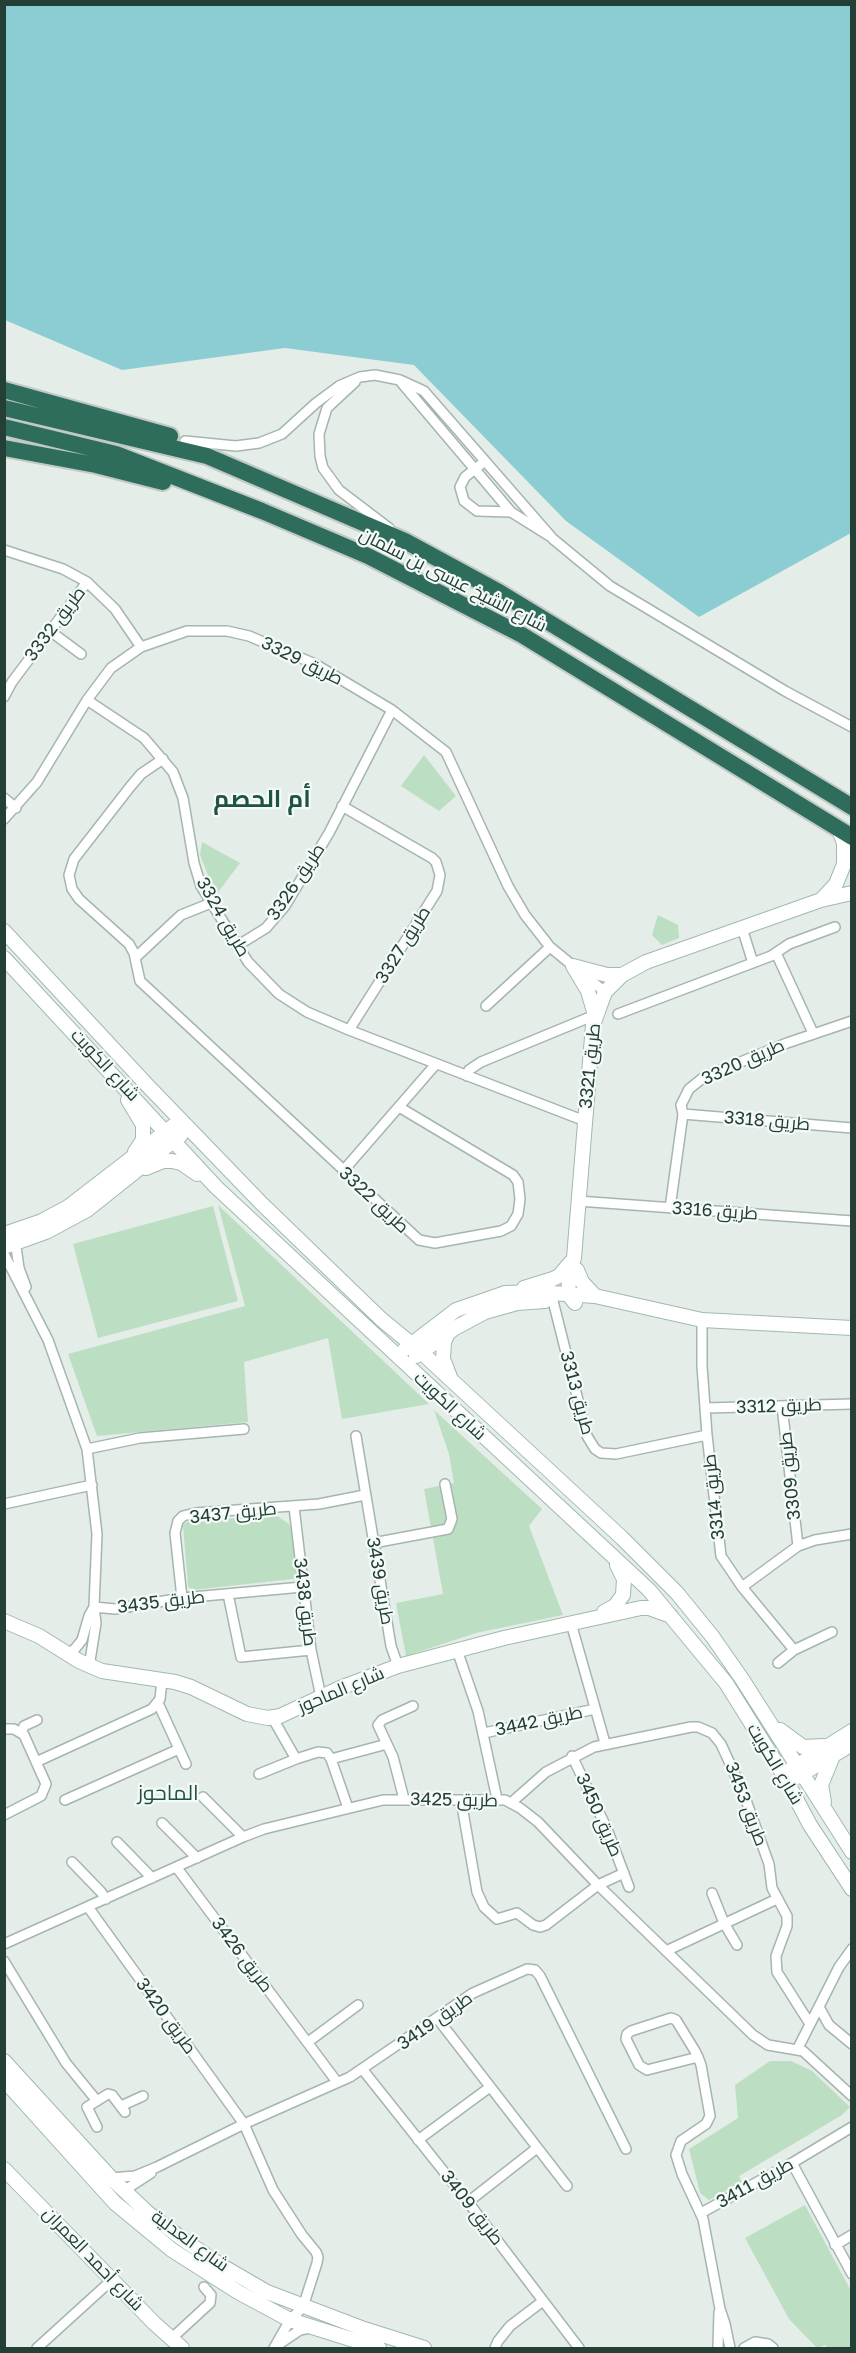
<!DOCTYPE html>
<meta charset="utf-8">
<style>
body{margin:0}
#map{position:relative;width:856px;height:2353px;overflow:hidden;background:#e4ede8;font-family:"Golos Text",sans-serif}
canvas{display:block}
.frame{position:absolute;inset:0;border:6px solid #233f36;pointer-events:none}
</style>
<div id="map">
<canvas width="856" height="2353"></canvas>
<div class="frame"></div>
</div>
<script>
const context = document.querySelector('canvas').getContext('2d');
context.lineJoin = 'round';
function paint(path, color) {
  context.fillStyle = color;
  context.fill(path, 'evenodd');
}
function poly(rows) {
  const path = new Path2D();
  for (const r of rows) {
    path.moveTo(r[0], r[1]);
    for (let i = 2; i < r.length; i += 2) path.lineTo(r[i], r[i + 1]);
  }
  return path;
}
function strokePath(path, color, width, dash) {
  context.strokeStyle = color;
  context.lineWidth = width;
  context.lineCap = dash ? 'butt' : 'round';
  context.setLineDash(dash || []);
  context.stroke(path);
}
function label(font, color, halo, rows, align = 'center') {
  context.font = font + ' "Golos Text",Cairo,sans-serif';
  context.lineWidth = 4.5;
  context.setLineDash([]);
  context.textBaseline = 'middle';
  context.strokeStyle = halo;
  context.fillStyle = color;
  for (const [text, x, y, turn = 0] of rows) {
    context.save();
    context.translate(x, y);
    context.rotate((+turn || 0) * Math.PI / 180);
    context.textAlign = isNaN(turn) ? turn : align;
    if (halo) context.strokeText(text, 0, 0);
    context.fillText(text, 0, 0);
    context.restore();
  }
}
const green = poly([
 [424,755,456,796,439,811,401,786],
 [202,842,240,863,216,895,200,855],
 [658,915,678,925,679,938,662,945,652,935],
 [218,1205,429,1404,342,1419,328,1338,244,1362,248,1422,97,1436,68,1354,245,1306],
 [213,1206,238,1301,98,1338,73,1244],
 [434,1410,542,1509,529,1526,563,1615,476,1633,406,1656,396,1603,443,1594,424,1489,454,1483,449,1454],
 [276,1515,289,1524,292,1532,296,1575,293,1579,193,1590,188,1587,183,1525,187,1522],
 [770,2061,791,2061,812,2071,850,2107,842,2115,739,2176,742,2182,709,2200,700,2193,689,2149,738,2118,735,2085],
 [805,2205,851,2291,851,2348,828,2348,825,2345,817,2348,789,2319,745,2238]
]);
const water = poly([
 [5,4,851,5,851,533,699,617,566,521,414,365,285,348,122,370,5,320]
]);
const street = poly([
 [355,382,327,408,319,434,320,456,323,468,339,490,389,528],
 [401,382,511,512,551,537],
 [185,441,236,446,259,443,282,434,316,403,339,386,360,377,375,375,400,380,424,391,553,539,610,586,785,691,852,727],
 [480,465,465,477,460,487,464,501,477,511,511,512],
 [4,550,63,569,87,582,115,609,141,647],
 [50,631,81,654],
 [4,697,12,682,87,582],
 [87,700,144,738,173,772,183,798,194,863,201,886,248,962,279,994,307,1012,349,1030,585,1121],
 [163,759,141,774,130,787,74,859,69,875,72,889,79,899,129,944,134,953,140,981,419,1240,435,1243,501,1231,511,1226,518,1214,520,1199,518,1182,513,1175,399,1107],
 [4,798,16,808],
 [342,806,432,858,436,862,440,875,437,891,349,1030],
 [4,819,37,782,87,700,111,668,141,647,187,631,227,631,249,636,315,664,392,710,446,752,508,886,525,915,550,947,605,992],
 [742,928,753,963],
 [237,946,266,928,285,906,329,833,392,710],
 [776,953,813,1033],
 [135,958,181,915,211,903],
 [486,1006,550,947],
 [618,1014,771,956,789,944,835,927],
 [467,1076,469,1070,481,1062,595,1015],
 [683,1114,852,1128],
 [343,1171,436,1064],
 [578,1201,852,1221],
 [670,1208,683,1114,681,1105,689,1089,704,1077,787,1043,852,1021],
 [15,1240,19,1268,26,1287],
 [4,1254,48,1340,87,1449,97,1534,94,1607,96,1623,89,1667],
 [553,1293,553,1301,587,1436,595,1449,601,1453,616,1454,707,1435],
 [702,1320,702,1366,707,1435,721,1556,742,1587,794,1650],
 [782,1406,798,1546],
 [706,1408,852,1404],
 [356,1436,391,1646,398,1666],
 [87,1449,140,1438,244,1429],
 [4,1504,92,1485],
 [294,1507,311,1650,321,1697],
 [373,1543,448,1529,452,1519,445,1484],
 [742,1587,798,1546,815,1540,852,1534],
 [228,1594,241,1657,311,1650],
 [182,1598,175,1533,178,1521,183,1516,195,1513,319,1504,365,1495],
 [94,1607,115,1609,182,1598,302,1587],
 [571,1623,605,1743],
 [457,1650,478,1711,497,1799],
 [66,1653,74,1650,82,1640,89,1616,94,1607],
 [778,1663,794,1650,832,1632],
 [158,1703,186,1764],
 [272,1717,296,1759],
 [4,1729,14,1729,24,1735,46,1784,41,1796,4,1815],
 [21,1733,24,1726,37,1720],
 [484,1733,595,1709],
 [572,1756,607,1829,629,1887],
 [331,1759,387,1744],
 [36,1762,152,1709,160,1699,162,1680],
 [259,1774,296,1759,318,1752,327,1753,331,1759,348,1808],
 [203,1797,243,1837],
 [404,1799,393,1757,378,1725,382,1720,413,1706],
 [65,1800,179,1749],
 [461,1800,477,1892,484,1907,497,1919,517,1913,533,1925,540,1927,546,1925,598,1885,624,1873],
 [512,1802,546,1772,594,1747,691,1727,698,1727,712,1733,721,1744,743,1792,769,1864,772,1888,787,1916,787,1926,776,1956,777,1972,810,2024],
 [162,1823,197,1858],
 [117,1842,152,1878],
 [72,1862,101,1892,106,1899],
 [177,1868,337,2082],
 [712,1893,724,1923,737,1945],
 [88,1907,244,2124,273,2190,302,2235,316,2252,318,2257,317,2263,303,2307,290,2320,274,2348],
 [4,1944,243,1837,264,1829,383,1800,505,1800,520,1808,538,1822,598,1885,753,2035,768,2045,803,2051,852,2096],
 [666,1951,777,1899],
 [4,1961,66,2063,97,2101],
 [819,2007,829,2025,852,2044],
 [437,2018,567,2186],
 [308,2042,358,2005],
 [798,2048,839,1967,852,1949],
 [698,2057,647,2070,639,2065,626,2039,627,2034,631,2031,671,2018,676,2020,695,2051,698,2057,701,2065,710,2116,706,2124,681,2141,676,2155,682,2174,703,2219,720,2309,725,2324,730,2348],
 [363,2070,468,2202,579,2348],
 [121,2106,143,2096],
 [97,2127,87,2107,108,2094,112,2095,125,2112],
 [418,2140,490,2087],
 [792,2163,852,2274],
 [111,2178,135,2176,157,2167,244,2124,350,2077,473,1993,527,1969,535,1970,540,1976,626,2149],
 [125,2190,151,2173],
 [468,2202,537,2148],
 [701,2213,792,2163,852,2127],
 [835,2245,852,2235],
 [172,2338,210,2303,211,2295,204,2287],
 [276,2346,300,2330,310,2328],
 [37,2348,113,2279],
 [495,2348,498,2341,510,2326,543,2301],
 [718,2348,719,2312],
 [744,2348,755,2342,768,2344,773,2348]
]);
const secondary = poly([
 [821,900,836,884,844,864,844,843,839,830],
 [4,931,146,1084,262,1204,381,1319,421,1352,622,1538,677,1593,712,1636,742,1679,852,1852],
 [4,958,216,1187,649,1590,726,1683,783,1774,810,1825,852,1889],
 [573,966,588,991,595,1015],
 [573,966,607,975,622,975],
 [128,1100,143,1125,143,1140,135,1152],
 [146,1168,163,1161,172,1161,181,1163,197,1174],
 [4,1234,42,1221,68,1207,173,1126],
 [4,1247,46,1232,87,1210,181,1135],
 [577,1270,582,1282,595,1296],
 [524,1288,553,1279,559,1276,571,1262],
 [575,1303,568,1294,570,1269,574,1258,593,1025,605,992,622,975,646,962,821,900,852,893],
 [448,1333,444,1342,443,1359,450,1377],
 [405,1349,456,1310,505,1293,536,1292,595,1296,702,1320,852,1328],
 [416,1356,455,1328,485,1312,517,1303,545,1301],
 [604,1612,615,1606,623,1595,624,1579,617,1565],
 [4,1621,39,1636,79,1661,102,1671,175,1682,191,1687,247,1714,268,1718,280,1716,340,1688,398,1666,504,1638,641,1608,649,1608,671,1616],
 [780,1730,803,1747,824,1746],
 [790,1770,852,1731],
 [797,1777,852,1744],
 [824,1802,821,1785,832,1758],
 [4,2061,111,2178,148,2213,181,2238,222,2266,267,2292,364,2329,424,2348],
 [4,2080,115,2203,172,2250,238,2292,290,2320,379,2348],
 [4,2169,154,2323,182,2348]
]);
const highway = poly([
 [4,390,170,436],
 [4,408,207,456,405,541,499,592,852,807],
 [4,427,116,454,262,511,368,556,522,635,852,837],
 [4,448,96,465,163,482]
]);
const streetNames = [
 ["شارع الشيخ عيسى بن سلمان",453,580,27],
 ["طريق 3332",55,624,-53],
 ["طريق 3329",302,661,26],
 ["طريق 3326",296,882,-56],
 ["طريق 3324",223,917,60],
 ["طريق 3327",403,945,-58],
 ["طريق 3320",743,1062,-24],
 ["شارع الكويت",105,1065,47],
 ["طريق 3321",590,1066,-84],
 ["طريق 3318",767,1121,5],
 ["طريق 3322",374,1200,43],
 ["طريق 3316",715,1211,4],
 ["طريق 3313",577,1393,75],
 ["شارع الكويت",450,1406,43],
 ["طريق 3312",779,1406,-2],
 ["طريق 3309",790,1476,-96],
 ["طريق 3314",714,1497,-96],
 ["طريق 3437",233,1513,-6],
 ["طريق 3439",380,1581,80],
 ["طريق 3435",161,1602,-7],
 ["طريق 3438",305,1602,83],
 ["شارع الماحوز",341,1690,-23],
 ["طريق 3442",539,1721,-12],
 ["شارع الكويت",775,1764,59],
 ["طريق 3425",454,1800,1],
 ["طريق 3453",746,1804,69],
 ["طريق 3450",599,1815,66],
 ["طريق 3426",242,1955,53],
 ["طريق 3420",166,2016,54],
 ["طريق 3419",435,2021,-35],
 ["طريق 3411",755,2183,-29],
 ["طريق 3409",472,2208,52],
 ["شارع العدلية",190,2241,36],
 ["شارع أحمد العمران",93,2259,46]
];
const quarterNames = [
 ["الماحوز",168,1793]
];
const districtNames = [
 ["أم الحصم",262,799]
];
paint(green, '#bcdfc3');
paint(water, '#8bcdd3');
strokePath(street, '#a6b5af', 12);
strokePath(secondary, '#a2b9af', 16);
strokePath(highway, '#c1c9c7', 20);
strokePath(street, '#fff', 9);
strokePath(secondary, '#fff', 14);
strokePath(highway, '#2e6c5b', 16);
label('18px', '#233f36', '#f4faf7', streetNames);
label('21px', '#1e5242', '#f4faf7', quarterNames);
label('bold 24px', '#1e5242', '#f4faf7', districtNames);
</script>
